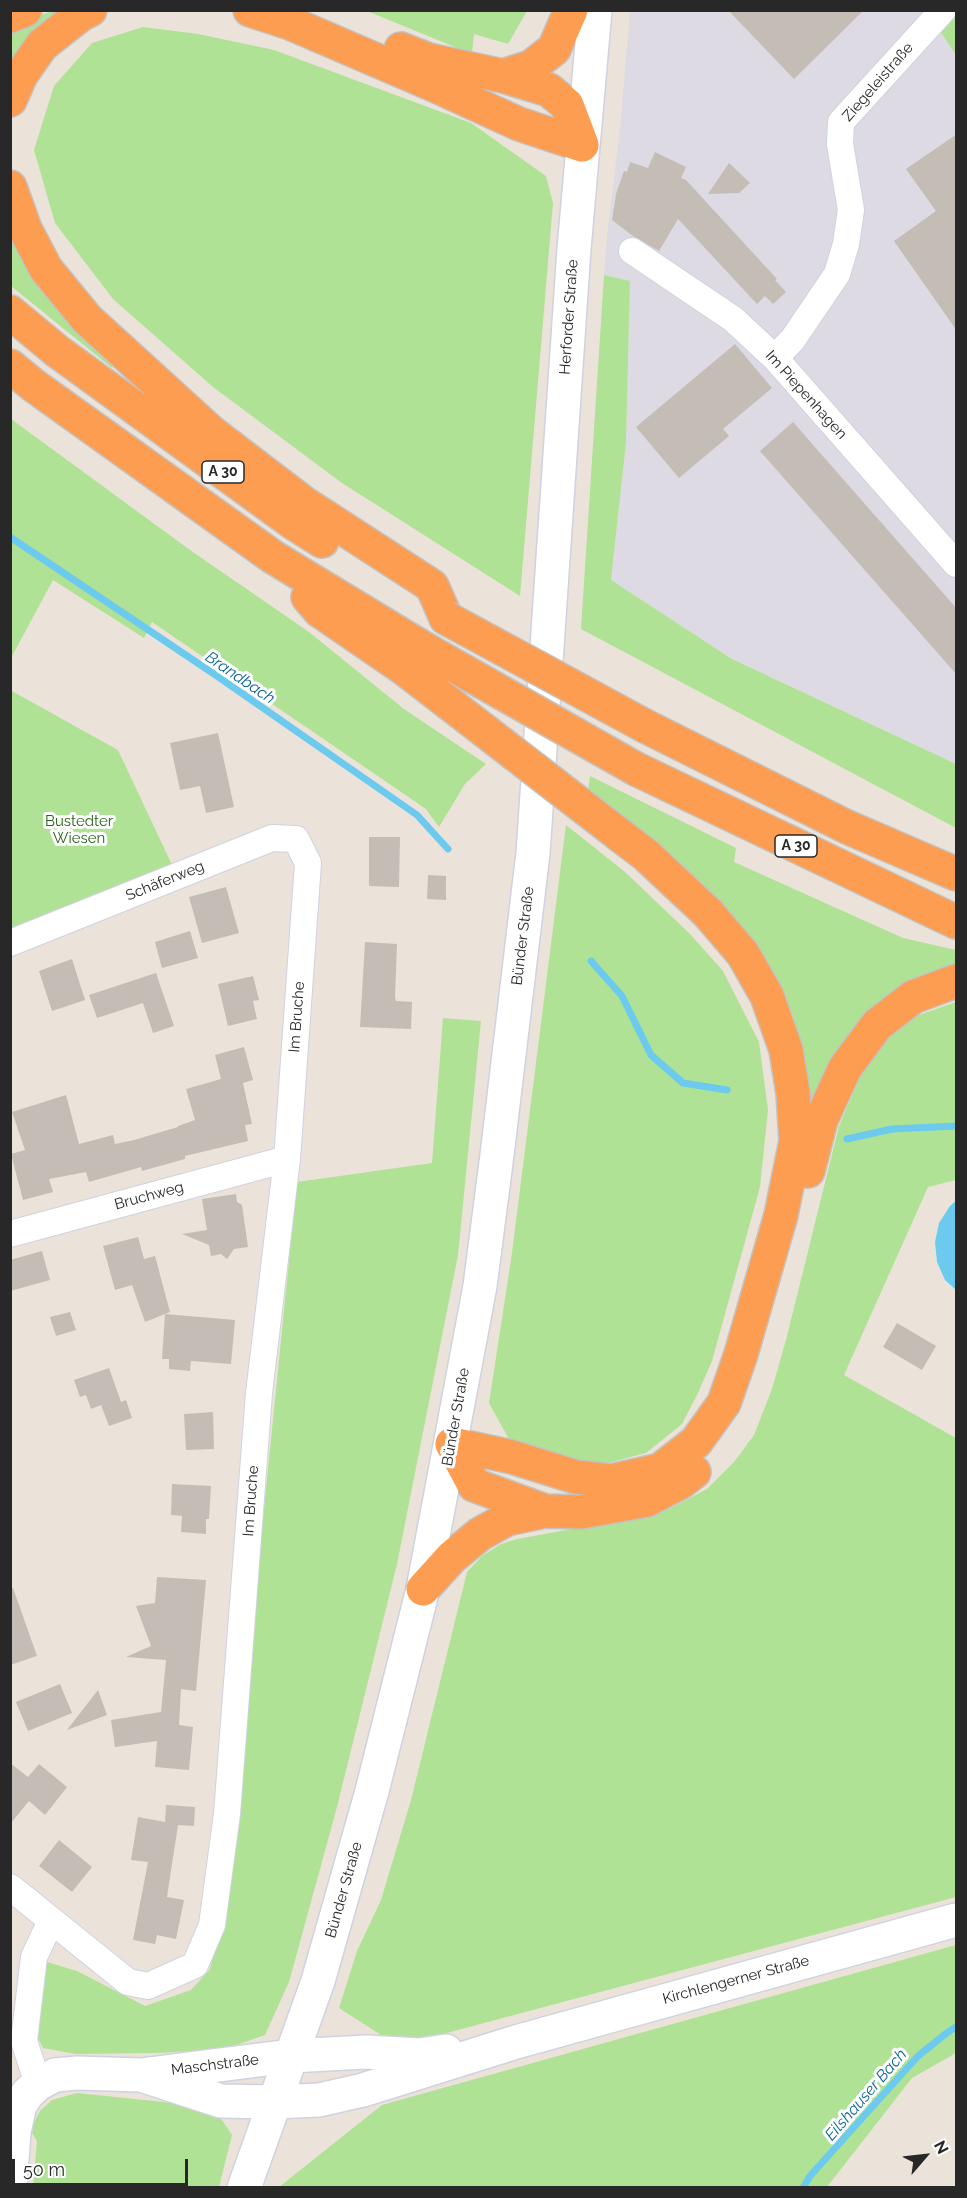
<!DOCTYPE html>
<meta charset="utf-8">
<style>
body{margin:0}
#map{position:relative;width:967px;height:2198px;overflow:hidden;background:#ebe3d9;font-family:Raleway,sans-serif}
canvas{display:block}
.frame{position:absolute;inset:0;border:12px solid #282828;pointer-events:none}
.north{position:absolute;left:895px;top:2126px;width:60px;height:60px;-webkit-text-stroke:4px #fff;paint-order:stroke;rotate:62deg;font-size:16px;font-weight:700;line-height:24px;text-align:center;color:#282828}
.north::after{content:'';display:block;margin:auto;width:21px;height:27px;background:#282828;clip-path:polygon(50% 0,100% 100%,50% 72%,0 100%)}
.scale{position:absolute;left:12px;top:2159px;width:176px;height:27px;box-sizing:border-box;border:3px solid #282828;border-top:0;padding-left:8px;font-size:18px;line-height:21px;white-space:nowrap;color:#282828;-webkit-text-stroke:4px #fff;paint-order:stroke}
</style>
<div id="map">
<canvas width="967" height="2198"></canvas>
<div class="frame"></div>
<div class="north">N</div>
<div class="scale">50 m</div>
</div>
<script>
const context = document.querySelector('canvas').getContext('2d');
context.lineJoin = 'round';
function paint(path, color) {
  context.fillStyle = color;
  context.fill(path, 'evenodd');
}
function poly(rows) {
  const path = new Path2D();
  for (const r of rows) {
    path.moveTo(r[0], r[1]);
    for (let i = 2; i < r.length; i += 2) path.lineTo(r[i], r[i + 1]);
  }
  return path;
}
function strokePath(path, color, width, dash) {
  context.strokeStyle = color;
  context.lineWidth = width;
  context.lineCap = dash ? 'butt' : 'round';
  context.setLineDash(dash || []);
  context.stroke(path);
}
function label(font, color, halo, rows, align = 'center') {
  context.font = font + ' Raleway,sans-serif';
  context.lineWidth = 6;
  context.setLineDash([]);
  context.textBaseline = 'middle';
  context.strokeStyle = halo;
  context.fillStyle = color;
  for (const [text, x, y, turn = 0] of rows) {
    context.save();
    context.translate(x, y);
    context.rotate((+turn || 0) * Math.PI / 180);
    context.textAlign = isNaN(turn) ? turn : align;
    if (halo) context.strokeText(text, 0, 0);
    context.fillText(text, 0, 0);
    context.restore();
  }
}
const industrial = poly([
 [630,11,956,11,956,16,940,31,956,55,956,764,732,659,611,580,626,443,630,282,604,275,606,244,620,128]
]);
const green = poly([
 [52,11,76,11,11,76,10,27],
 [367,11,527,11,508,44,474,34,472,54],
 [956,16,956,55,940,31],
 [143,27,198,34,274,50,471,123,546,176,553,203,520,596,342,483,213,387,113,299,55,223,34,150,54,86,92,43],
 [10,228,114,363,112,368,11,286],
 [604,275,630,281,626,443,611,580,732,659,956,764,956,828,581,629],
 [11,419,190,550,309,632,404,709,486,764,465,784,439,827,426,809,152,622,144,638,53,580,11,658],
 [10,690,118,750,173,867,10,937],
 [590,776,736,848,734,862,903,938,956,950,956,971,943,974,810,1127,788,1019,588,792],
 [566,825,625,872,689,933,723,971,759,1042,768,1110,760,1187,712,1361,698,1393,682,1424,646,1453,597,1466,510,1441,489,1403,512,1253],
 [956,1002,956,1180,928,1187,844,1375,956,1438,956,1897,398,2046,339,2008,357,1951,381,1900,411,1800,467,1572,482,1556,501,1544,517,1539,633,1518,669,1509,707,1489,734,1462,754,1435,772,1389,786,1340,839,1126,861,1075,891,1036,919,1015],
 [443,1018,481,1021,458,1255,397,1564,337,1807,289,1982,265,2035,225,2049,159,2053,75,2054,43,2048,36,2034,47,1962,77,1971,145,2006,191,1990,210,1969,223,1915,297,1182,432,1163],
 [956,1945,956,2053,912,2078,827,2187,279,2187,382,2105],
 [77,2093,202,2106,220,2117,232,2135,219,2187,33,2188,37,2141,30,2130,40,2111,52,2100]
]);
const water = poly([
 [956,1201,956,1290,945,1280,937,1262,935,1242,939,1223,950,1206]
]);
const stream = poly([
 [10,537,217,676,417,815,448,849],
 [591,961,622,996,651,1055,683,1083,727,1090],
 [847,1139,892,1129,956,1126],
 [803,2188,810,2176,918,2056,948,2032,956,2027]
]);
const building = poly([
 [728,10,864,10,794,79],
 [957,134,957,331,894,241,936,211,906,169],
 [655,152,686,167,681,178,686,180,777,279,775,280,786,292,773,304,765,296,757,304,678,219,659,251,633,236,612,220,616,194,624,171,627,172,630,162,648,168],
 [729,163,750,183,739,193,708,194],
 [735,344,772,388,723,429,729,436,679,478,636,427],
 [793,422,957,609,957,675,760,451],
 [218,733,234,807,206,813,200,786,180,790,170,743],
 [369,837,400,837,399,887,369,886],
 [428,875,446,876,446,900,427,899],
 [226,887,239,933,202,943,189,897],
 [190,931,198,958,162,968,155,942],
 [365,942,397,944,395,997,396,1001,412,1002,411,1029,360,1027],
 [72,959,85,1000,52,1011,39,971],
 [156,973,174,1026,153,1033,143,1003,97,1018,89,995],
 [253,976,259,1000,253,1001,257,1019,228,1026,218,984],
 [244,1047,253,1080,243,1083,252,1124,245,1125,248,1141,185,1156,185,1159,142,1171,141,1167,89,1182,86,1172,49,1179,53,1192,23,1200,11,1154,25,1150,12,1112,66,1095,79,1144,113,1135,115,1144,134,1140,178,1127,178,1126,195,1120,186,1089,221,1079,215,1055],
 [236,1194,237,1202,242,1205,248,1247,234,1249,227,1259,221,1254,211,1256,209,1245,182,1234,207,1230,202,1199],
 [138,1237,144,1259,155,1256,170,1312,145,1322,132,1285,115,1290,103,1246],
 [42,1251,50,1280,10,1291,10,1260],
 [70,1312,76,1330,56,1336,50,1317],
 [165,1314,235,1320,231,1364,191,1361,190,1371,169,1369,169,1359,162,1359],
 [897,1323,936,1346,922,1370,883,1347],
 [109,1368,121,1402,126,1400,132,1418,109,1426,101,1405,91,1409,86,1395,80,1397,74,1380],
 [213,1412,214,1449,186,1450,184,1414],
 [172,1484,211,1486,209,1519,206,1519,206,1534,181,1532,182,1516,171,1515],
 [157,1577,206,1580,196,1691,181,1689,179,1725,193,1727,189,1770,155,1767,157,1741,115,1747,111,1720,161,1712,166,1660,126,1657,151,1646,136,1606,155,1603],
 [10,1588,13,1588,37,1656,10,1665],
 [60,1684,72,1713,28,1731,16,1702],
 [98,1690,107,1715,67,1730],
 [10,1763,28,1777,39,1764,67,1787,45,1815,29,1801,10,1824],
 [166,1805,195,1807,194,1826,178,1825,167,1897,184,1900,176,1939,157,1935,155,1944,133,1940,148,1862,131,1860,138,1817,165,1822],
 [59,1840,92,1867,72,1892,39,1866]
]);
const street = poly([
 [632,251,733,319,775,358,956,564],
 [775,358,793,339,837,274,846,244,851,210,840,144,841,122,943,10],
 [10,943,272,838,296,839,308,863,287,1159,259,1393,227,1814,212,1925,195,1965,148,1986,128,1982,10,1887],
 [10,1234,287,1159],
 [38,2084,24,2041,34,1957,51,1921]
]);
const secondary = poly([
 [141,2075,221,2101,274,2102,319,2100,363,2090,516,2042,956,1920],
 [10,2187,14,2132,20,2105,28,2093,38,2084,55,2075,77,2073,141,2075,290,2056,366,2052,419,2055,446,2051],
 [244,2188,318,1981,372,1791,423,1589,480,1286,497,1155,533,853,574,249,595,10]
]);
const highway = poly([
 [250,10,290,23,434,85,519,124,582,145],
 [10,16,25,10],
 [401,49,429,60,503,76,549,90,567,105,582,145],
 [503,76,531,67,554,49,571,10],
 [10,100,21,75,42,45,80,15,90,10],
 [10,187,25,229,46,269,87,319,211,432,304,503,432,586,446,618],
 [10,312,57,351,292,522,322,541],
 [10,366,33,385,273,557,423,648],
 [308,597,320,611,406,670],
 [645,726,847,827,956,874],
 [636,769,956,922],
 [808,1171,821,1120,845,1068,877,1025,913,997,956,981],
 [452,1444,512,1457,576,1477,611,1481,660,1470,696,1442,724,1403,741,1354,781,1215,796,1141,793,1093,786,1050,767,996,743,954,708,913,646,855,621,836],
 [452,1444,474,1485,545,1511,581,1512,647,1500,681,1482,694,1472],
 [423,1589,452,1557,480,1534,507,1519,545,1511]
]);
const highwayBridge = poly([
 [446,618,645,726],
 [423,648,636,769],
 [406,670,621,836]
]);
const shields = [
 [223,472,42],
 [796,846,42]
];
const shieldNames = [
 ["A 30",223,472],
 ["A 30",796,846]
];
const streetNames = [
 ["Ziegeleistraße",878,82,-49],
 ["Herforder Straße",569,317,-86],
 ["Im Piepenhagen",806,395,48],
 ["Schäferweg",165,881,-22],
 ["Bünder Straße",523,936,-83],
 ["Im Bruche",297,1017,-86],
 ["Bruchweg",149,1196,-15],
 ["Bünder Straße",456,1417,-80],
 ["Im Bruche",251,1501,-86],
 ["Bünder Straße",344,1890,-74],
 ["Kirchlengerner Straße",736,1980,-15],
 ["Maschstraße",215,2065,-7]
];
const parkNames = [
 ["Bustedter",79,821],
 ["Wiesen",79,838]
];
const waterNames = [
 ["Brandbach",240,678,34],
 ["Eilshauser Bach",866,2095,-49]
];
paint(industrial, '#dddae3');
paint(green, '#afe295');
paint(water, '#6ccaee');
strokePath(stream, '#6ccaee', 7);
paint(building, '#c3bdb6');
strokePath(street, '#cfd2e1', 28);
strokePath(secondary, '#cfd2e1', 36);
strokePath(highway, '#c3c3c3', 36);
strokePath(street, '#fff', 26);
strokePath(secondary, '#fff', 33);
strokePath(highway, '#fd9d52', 33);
strokePath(highwayBridge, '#c3c3c3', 36, []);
strokePath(highwayBridge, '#fd9d52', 33);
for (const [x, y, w] of shields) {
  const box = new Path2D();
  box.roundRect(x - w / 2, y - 11, w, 22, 4.5);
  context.fillStyle = '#fff';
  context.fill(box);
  strokePath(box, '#282828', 1.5);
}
label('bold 14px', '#282828', null, shieldNames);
label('15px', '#282828', '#fff', streetNames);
label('15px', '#286419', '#fff', parkNames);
label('italic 16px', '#0d6797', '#fff', waterNames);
</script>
